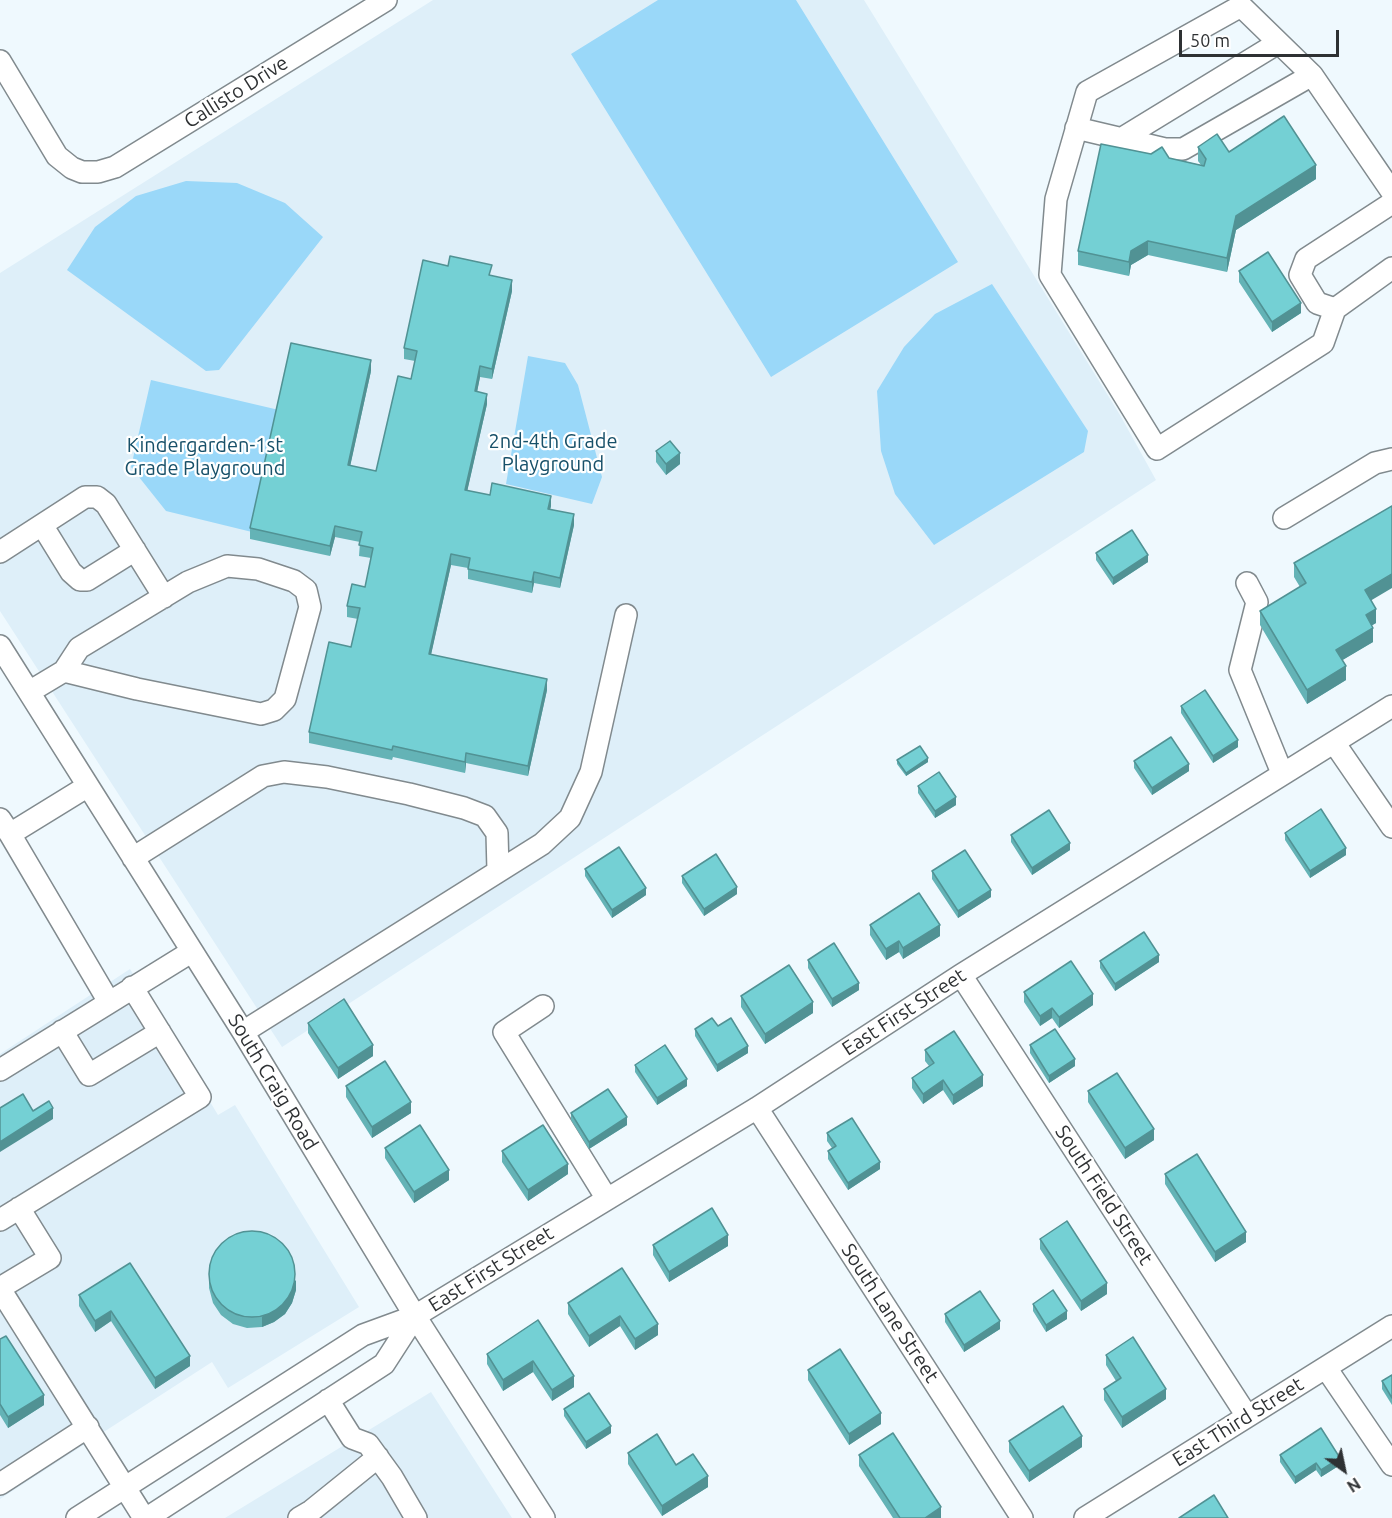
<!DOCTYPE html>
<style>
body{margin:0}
#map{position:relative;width:1392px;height:1518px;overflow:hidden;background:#eff9fe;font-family:Ubuntu,sans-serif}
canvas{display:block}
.north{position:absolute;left:1314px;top:1440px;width:60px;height:60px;-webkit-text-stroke:4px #fff;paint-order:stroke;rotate:147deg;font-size:16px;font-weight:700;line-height:24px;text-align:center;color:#2e3133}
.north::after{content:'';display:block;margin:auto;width:21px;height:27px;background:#2e3133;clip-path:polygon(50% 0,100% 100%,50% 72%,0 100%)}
.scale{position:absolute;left:1179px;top:30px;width:160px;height:27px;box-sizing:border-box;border:3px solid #2e3133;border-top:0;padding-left:8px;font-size:18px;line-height:21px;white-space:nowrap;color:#2e3133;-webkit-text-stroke:4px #fff;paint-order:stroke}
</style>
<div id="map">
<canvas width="1392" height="1518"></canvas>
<div class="north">N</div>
<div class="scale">50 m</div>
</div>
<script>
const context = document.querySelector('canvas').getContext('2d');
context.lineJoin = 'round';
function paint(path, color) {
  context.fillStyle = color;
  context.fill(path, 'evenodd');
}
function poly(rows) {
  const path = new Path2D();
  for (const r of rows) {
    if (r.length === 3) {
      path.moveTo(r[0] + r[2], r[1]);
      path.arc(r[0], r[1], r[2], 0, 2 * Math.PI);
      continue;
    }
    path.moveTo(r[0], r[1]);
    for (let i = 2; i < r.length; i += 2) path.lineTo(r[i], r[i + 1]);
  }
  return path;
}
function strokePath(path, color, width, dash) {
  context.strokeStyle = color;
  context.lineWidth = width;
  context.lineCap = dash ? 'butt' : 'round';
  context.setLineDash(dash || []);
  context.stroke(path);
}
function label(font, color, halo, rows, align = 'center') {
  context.font = font + ' Ubuntu,sans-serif';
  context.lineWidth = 4.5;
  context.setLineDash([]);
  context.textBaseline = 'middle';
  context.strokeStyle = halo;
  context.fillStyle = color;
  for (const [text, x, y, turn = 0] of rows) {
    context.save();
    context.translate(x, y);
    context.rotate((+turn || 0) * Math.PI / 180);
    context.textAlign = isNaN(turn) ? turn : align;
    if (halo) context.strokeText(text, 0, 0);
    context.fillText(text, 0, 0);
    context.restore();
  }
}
const built = poly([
 [433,0,864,0,1120,415,1156,480,282,1047,0,611,0,273],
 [130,969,218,1115,235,1105,359,1307,228,1388,212,1362,0,1499,0,1054],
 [431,1392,512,1518,225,1518]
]);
const green = poly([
 [658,0,796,0,958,262,771,377,571,54],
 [186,181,237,183,285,203,323,237,219,370,206,371,67,270,95,227,136,196],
 [992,284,1088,431,1084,452,934,545,895,494,881,451,877,391,904,347,935,314],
 [528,356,565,363,578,385,602,477,592,504,506,484],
 [151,380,279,410,252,532,166,511,131,467]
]);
const minor = poly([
 [0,61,57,156,72,168,82,172,98,172,115,167,386,0],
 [1076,128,1165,149,1183,149,1312,75],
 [1121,139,1278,43],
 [1392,192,1312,75,1241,6,1087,92,1056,199,1050,275,1157,449,1323,343,1335,309,1392,268],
 [1335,309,1317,303,1300,275,1306,259,1392,203],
 [1284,518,1375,463,1392,459],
 [42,525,71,572,80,580,87,580,135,550],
 [0,552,85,497,97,497,106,504,164,597],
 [1247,583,1257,602,1240,670,1282,773],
 [0,646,243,1032,415,1316,544,1518],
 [29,692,64,671,79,648,188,582,227,566,258,569,294,581,306,590,310,607,285,699,274,710,261,714,137,689,64,671],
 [1335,744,1392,827],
 [88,786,10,834,109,1002],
 [0,819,10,834],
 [133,858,263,776,284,772,327,777,409,794,464,808,485,816,497,833,498,871],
 [961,975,1247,1416],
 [543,1006,504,1032,607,1199],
 [62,1031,89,1075,160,1032],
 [243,1032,542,844,570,818,591,772,626,615],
 [0,1070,191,952],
 [757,1108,1022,1518],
 [0,1220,200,1097,132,987],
 [0,1288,50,1258,19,1208],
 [0,1289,144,1518],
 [1326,1368,1392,1465],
 [328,1400,352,1438,368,1444,392,1477,416,1518],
 [0,1484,88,1427],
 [77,1518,363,1335,415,1316,757,1108,961,975,1392,706],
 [147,1518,384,1364,415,1316],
 [299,1518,311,1511,378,1457],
 [1085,1518,1392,1326]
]);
const wall = poly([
 [1198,147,1229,152,1316,179,1236,230,1227,272,1148,255,1131,265,1129,276,1078,265,1078,251,1169,158,1201,165,1198,161],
 [1239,271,1301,313,1272,332,1239,282],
 [492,276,512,291,492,379,480,377,477,392,487,404,467,491,551,506,550,509,574,525,560,588,534,583,532,593,468,579,468,568,451,565,431,654,547,690,528,776,466,763,465,773,393,757,392,760,309,743,309,732,351,647,358,619,347,617,347,606,365,587,371,558,359,556,360,542,335,537,330,556,250,539,250,528,371,371,350,466,376,471,411,379,415,361,404,359,404,348],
 [656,451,680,464,666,475,656,462],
 [1096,553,1148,562,1113,585,1096,560],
 [1294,563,1371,601,1376,623,1372,625,1373,642,1342,660,1346,680,1307,704,1260,625,1260,611,1300,587,1294,577],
 [1181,706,1238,747,1213,763,1181,713],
 [897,760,928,762,906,776,897,764],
 [1134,761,1189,771,1152,795,1134,768],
 [918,786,956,805,935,818,918,793],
 [1285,833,1346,855,1310,878,1285,840],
 [1011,835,1070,850,1032,875,1011,842],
 [585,869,646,895,612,918,585,876],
 [932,871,991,897,958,918,932,879],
 [682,876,737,894,704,916,682,883],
 [870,925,940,936,903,959,899,952,886,960,870,935],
 [808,960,859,990,832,1007,808,968],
 [1100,961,1159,962,1115,991,1100,968],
 [1024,992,1093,1005,1059,1028,1052,1018,1040,1026,1024,1002],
 [741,996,813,1013,765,1044,741,1007],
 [308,1023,373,1056,338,1079,308,1033],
 [695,1029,748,1053,717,1072,695,1036],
 [1030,1045,1075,1066,1049,1083,1030,1053],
 [925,1050,983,1086,953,1105,943,1090,923,1104,912,1088,912,1078,929,1066,925,1061],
 [635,1065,687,1086,657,1105,635,1072],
 [346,1086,411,1113,372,1138,346,1097],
 [1088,1091,1154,1140,1125,1159,1088,1102],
 [571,1113,627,1125,589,1149,571,1120],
 [827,1133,880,1169,848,1190,828,1159,828,1151,832,1148,827,1141],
 [385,1148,449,1180,414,1203,385,1158],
 [502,1151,568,1174,528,1201,502,1162],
 [1165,1174,1246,1242,1215,1262,1165,1184],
 [1040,1239,1107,1294,1081,1311,1040,1249],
 [653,1245,728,1246,669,1282,653,1255],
 [130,1263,190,1366,155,1389,111,1321,95,1332,79,1306,79,1295],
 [209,1278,296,1290,292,1303,285,1314,274,1322,262,1327,247,1328,233,1324,221,1315,213,1303,209,1288],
 [568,1303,658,1324,658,1335,635,1350,620,1326,589,1347,568,1314],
 [1033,1304,1067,1319,1046,1332,1033,1311],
 [945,1314,1000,1329,964,1352,945,1322],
 [538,1320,574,1387,552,1401,533,1372,503,1391,487,1364,487,1354],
 [0,1339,44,1405,8,1428,0,1415],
 [1106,1355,1166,1399,1122,1428,1104,1400,1104,1389,1116,1381,1106,1365],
 [808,1370,881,1424,849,1445,808,1380],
 [1392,1375,1392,1405,1382,1389,1382,1381],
 [564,1409,611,1433,586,1449,564,1416],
 [1009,1441,1082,1447,1029,1482,1009,1452],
 [628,1453,676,1465,708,1487,662,1516,628,1464],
 [859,1455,941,1518,893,1518,859,1466],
 [1280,1455,1340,1465,1321,1477,1316,1470,1295,1484,1280,1462]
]);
const shadedWall = poly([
 [1316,165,1316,179,1236,230,1227,272,1227,258,1236,216],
 [1148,241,1148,255,1131,265,1129,276,1129,262,1131,251],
 [512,280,512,291,492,379,492,369],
 [1301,303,1301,313,1272,332,1272,322],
 [371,360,371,371,348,476,348,465],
 [480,366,480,377,475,402,475,391],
 [487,394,487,404,465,501,465,490],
 [680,453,680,464,666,475,666,464],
 [551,496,551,506,548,519,548,509],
 [574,514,574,525,560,588,560,578],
 [335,526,335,537,330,556,330,546],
 [451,554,451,565,429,664,429,654],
 [1148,555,1148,562,1113,585,1113,578],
 [534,572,534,583,532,593,532,582],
 [1392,574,1392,588,1365,604,1365,590],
 [1376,609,1376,623,1366,629,1366,615],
 [1373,628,1373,642,1336,664,1336,650],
 [1346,666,1346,680,1307,704,1307,690],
 [547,679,547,690,528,776,528,766],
 [1238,740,1238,747,1213,763,1213,756],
 [466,753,466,763,465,773,465,762],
 [928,758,928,762,906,776,906,773],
 [1189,764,1189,771,1152,795,1152,788],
 [956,797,956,805,935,818,935,811],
 [1070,843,1070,850,1032,875,1032,868],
 [1346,848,1346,855,1310,878,1310,871],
 [737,887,737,894,704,916,704,909],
 [646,888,646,895,612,918,612,910],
 [991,890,991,897,958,918,958,911],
 [940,925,940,936,903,959,903,948],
 [899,941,899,952,886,960,886,949],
 [1159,955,1159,962,1115,991,1115,984],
 [859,983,859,990,832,1007,832,999],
 [1093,994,1093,1005,1059,1028,1059,1017],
 [813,1002,813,1013,765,1044,765,1034],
 [1052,1008,1052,1018,1040,1026,1040,1016],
 [373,1045,373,1056,338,1079,338,1068],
 [748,1046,748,1053,717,1072,717,1065],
 [1075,1059,1075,1066,1049,1083,1049,1076],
 [983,1075,983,1086,953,1105,953,1095],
 [687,1079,687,1086,657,1105,657,1098],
 [943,1080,943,1090,923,1104,923,1094],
 [411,1102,411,1113,372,1138,372,1127],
 [53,1108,53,1119,0,1152,0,1142],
 [627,1117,627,1125,589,1149,589,1142],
 [1154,1129,1154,1140,1125,1159,1125,1148],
 [880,1162,880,1169,848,1190,848,1183],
 [568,1164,568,1174,528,1201,528,1190],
 [449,1170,449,1180,414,1203,414,1192],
 [1246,1232,1246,1242,1215,1262,1215,1252],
 [728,1235,728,1246,669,1282,669,1272],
 [296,1280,296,1290,292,1303,285,1314,274,1322,262,1327,262,1317],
 [1107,1283,1107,1294,1081,1311,1081,1301],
 [111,1311,111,1321,95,1332,95,1321],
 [1067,1311,1067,1319,1046,1332,1046,1325],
 [620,1316,620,1326,589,1347,589,1336],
 [1000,1321,1000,1329,964,1352,964,1345],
 [658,1324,658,1335,635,1350,635,1339],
 [190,1356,190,1366,155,1389,155,1378],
 [533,1361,533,1372,503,1391,503,1380],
 [574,1376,574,1387,552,1401,552,1390],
 [1166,1389,1166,1399,1122,1428,1122,1417],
 [44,1395,44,1405,8,1428,8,1417],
 [881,1413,881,1424,849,1445,849,1434],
 [611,1426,611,1433,586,1449,586,1442],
 [1082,1436,1082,1447,1029,1482,1029,1471],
 [1340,1458,1340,1465,1321,1477,1321,1470],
 [1316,1463,1316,1470,1295,1484,1295,1477],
 [708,1476,708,1487,662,1516,662,1506],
 [941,1507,941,1518,925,1518]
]);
const building = poly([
 [1284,116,1316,165,1236,216,1227,258,1148,241,1131,251,1129,262,1078,251,1101,144,1151,154,1162,147,1169,158,1204,166,1206,159,1198,147,1217,134,1229,152,1284,116],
 [1268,252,1301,303,1272,322,1239,271,1268,252],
 [450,256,492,265,489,275,512,280,492,369,480,366,475,391,487,394,465,490,490,495,492,483,551,496,548,509,574,514,560,578,534,572,532,582,468,569,470,558,451,554,429,654,547,679,528,766,466,753,465,762,393,746,392,750,309,732,329,642,351,647,360,608,347,606,352,584,365,587,373,548,359,545,362,532,335,526,330,546,250,528,291,343,371,360,348,465,376,471,398,376,411,379,417,351,404,348,423,260,448,266,450,256],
 [670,441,680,453,666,464,656,451,670,441],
 [1392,506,1392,574,1365,590,1376,609,1366,615,1373,628,1336,650,1346,666,1307,690,1260,611,1306,583,1294,563,1392,506],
 [1132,530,1148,555,1113,578,1096,553,1132,530],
 [1205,690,1238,740,1213,756,1181,706,1205,690],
 [1171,737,1189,764,1152,788,1134,761,1171,737],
 [920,746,928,758,906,773,897,760,920,746],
 [939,772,956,797,935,811,918,786,939,772],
 [1321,809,1346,848,1310,871,1285,833,1321,809],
 [1049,810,1070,843,1032,868,1011,835,1049,810],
 [619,847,646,888,612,910,585,869,619,847],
 [965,850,991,890,958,911,932,871,965,850],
 [716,854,737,887,704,909,682,876,716,854],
 [919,893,940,925,903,948,899,941,886,949,870,925,919,893],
 [1144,932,1159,955,1115,984,1100,961,1144,932],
 [834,943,859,983,832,999,808,960,834,943],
 [1071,961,1093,994,1059,1017,1052,1008,1040,1016,1024,992,1071,961],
 [789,965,813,1002,765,1034,741,996,789,965],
 [344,999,373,1045,338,1068,308,1023,344,999],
 [712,1018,718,1026,731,1018,748,1046,717,1065,695,1029,712,1018],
 [1055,1029,1075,1059,1049,1076,1030,1045,1055,1029],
 [954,1031,983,1075,953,1095,943,1080,923,1094,912,1078,934,1063,925,1050,954,1031],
 [665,1045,687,1079,657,1098,635,1065,665,1045],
 [385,1061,411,1102,372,1127,346,1086,385,1061],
 [1117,1073,1154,1129,1125,1148,1088,1091,1117,1073],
 [608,1089,627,1117,589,1142,571,1113,608,1089],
 [23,1094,33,1111,49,1101,53,1108,0,1142,0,1108,23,1094],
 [852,1118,880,1162,848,1183,828,1151,836,1146,827,1133,852,1118],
 [420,1125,449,1170,414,1192,385,1148,420,1125],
 [543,1125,568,1164,528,1190,502,1151,543,1125],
 [1197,1154,1246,1232,1215,1252,1165,1174,1197,1154],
 [712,1208,728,1235,669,1272,653,1245,712,1208],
 [1067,1221,1107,1283,1081,1301,1040,1239,1067,1221],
 [252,1274,43],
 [130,1263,190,1356,155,1378,111,1311,95,1321,79,1295,130,1263],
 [622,1268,658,1324,635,1339,620,1316,589,1336,568,1303,622,1268],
 [1053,1290,1067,1311,1046,1325,1033,1304,1053,1290],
 [980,1291,1000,1321,964,1345,945,1314,980,1291],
 [538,1320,574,1376,552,1390,533,1361,503,1380,487,1354,538,1320],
 [6,1336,44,1395,8,1417,0,1404,0,1339,6,1336],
 [1133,1337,1166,1389,1122,1417,1104,1389,1121,1378,1106,1355,1133,1337],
 [840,1349,881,1413,849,1434,808,1370,840,1349],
 [1392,1375,1392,1398,1382,1381,1392,1375],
 [589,1393,611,1426,586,1442,564,1409,589,1393],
 [1063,1406,1082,1436,1029,1471,1009,1441,1063,1406],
 [1321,1428,1340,1458,1321,1470,1316,1463,1295,1477,1280,1455,1321,1428],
 [893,1433,941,1507,925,1518,900,1518,859,1455,893,1433],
 [657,1434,676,1465,693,1454,708,1476,662,1506,628,1453,657,1434],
 [1214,1495,1228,1518,1179,1518,1214,1495]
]);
const streetNames = [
 ["Callisto Drive",236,92,-32],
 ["East First Street",904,1012,-33],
 ["South Craig Road",273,1082,59],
 ["South Field Street",1104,1195,57],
 ["East First Street",491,1269,-32],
 ["South Lane Street",890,1313,57],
 ["East Third Street",1238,1422,-32]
];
const parkNames = [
 ["2nd-4th Grade",553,441],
 ["Playground",553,464],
 ["Kindergarden-1st",205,445],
 ["Grade Playground",205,468]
];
paint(built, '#deeff9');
paint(green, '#9ad8f9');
strokePath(minor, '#818a8e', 24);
strokePath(minor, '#fff', 21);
paint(wall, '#64b3b6');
paint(shadedWall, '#519294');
paint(building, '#74d0d4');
strokePath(building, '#519294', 1.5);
label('20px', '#2e3133', '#fff', streetNames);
label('20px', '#175069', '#fff', parkNames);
</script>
